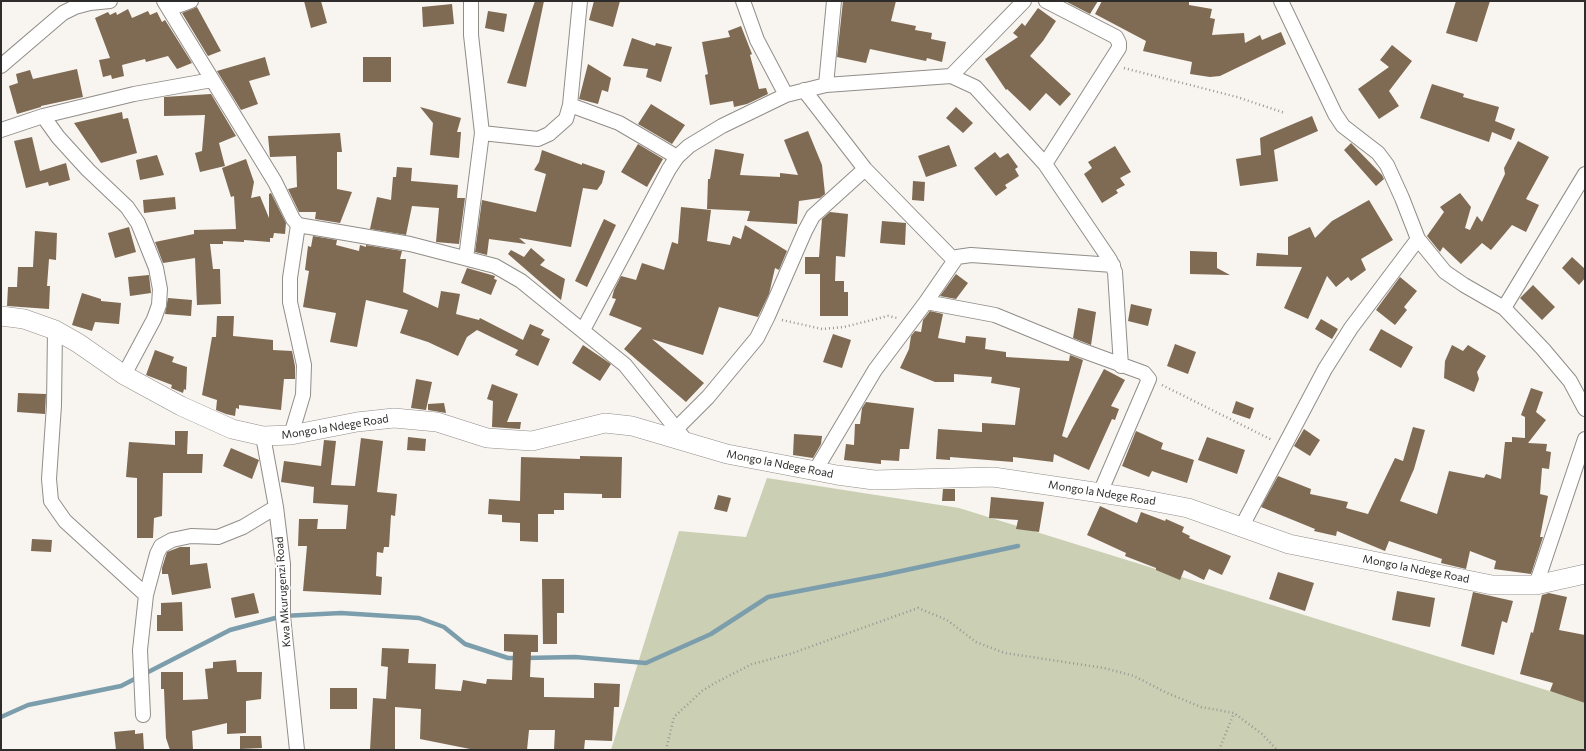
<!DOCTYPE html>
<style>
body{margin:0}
#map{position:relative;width:1586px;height:751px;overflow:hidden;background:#f8f4ef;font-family:Commissioner,sans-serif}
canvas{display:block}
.frame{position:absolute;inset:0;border:2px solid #2e2d2b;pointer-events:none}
</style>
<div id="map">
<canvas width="1586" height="751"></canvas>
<div class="frame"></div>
</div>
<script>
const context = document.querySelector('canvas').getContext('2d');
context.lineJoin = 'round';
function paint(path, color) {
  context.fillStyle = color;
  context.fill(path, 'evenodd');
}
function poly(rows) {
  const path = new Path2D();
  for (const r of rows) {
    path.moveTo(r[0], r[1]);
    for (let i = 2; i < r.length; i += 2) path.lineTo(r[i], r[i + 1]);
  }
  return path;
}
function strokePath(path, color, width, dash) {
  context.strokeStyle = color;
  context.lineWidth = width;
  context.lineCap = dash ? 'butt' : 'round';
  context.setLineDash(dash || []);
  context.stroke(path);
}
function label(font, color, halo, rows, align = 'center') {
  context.font = font + ' Commissioner,sans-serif';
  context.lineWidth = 4;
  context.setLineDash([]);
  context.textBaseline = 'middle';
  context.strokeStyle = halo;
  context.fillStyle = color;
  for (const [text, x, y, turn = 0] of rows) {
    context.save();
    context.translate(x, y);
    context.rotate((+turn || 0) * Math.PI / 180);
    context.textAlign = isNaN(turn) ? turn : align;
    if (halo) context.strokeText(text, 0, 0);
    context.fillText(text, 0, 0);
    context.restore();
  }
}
const green = poly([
 [767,478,959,508,1572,698,1585,703,1585,750,611,750,679,531,746,537]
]);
const stream = poly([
 [525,658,575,657,646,663,711,634,768,597,883,575,1018,546],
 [1,717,28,705,121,686,230,630,283,616,341,613,419,618,444,627,465,644,508,658,517,658]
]);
const building = poly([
 [304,1,321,1,327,23,311,28],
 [535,1,544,1,526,87,507,83],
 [594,1,620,1,613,27,589,20],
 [843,1,896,1,891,21,916,26,915,30,932,33,931,39,946,42,942,62,927,58,926,61,870,49,866,63,837,57],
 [1065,1,1098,1,1090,14],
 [1102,1,1189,1,1189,5,1212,9,1210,18,1215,19,1212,35,1244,33,1245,43,1260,35,1262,40,1281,32,1286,44,1220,76,1210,77,1190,74,1192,62,1143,51,1146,41,1095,14],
 [1456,1,1490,1,1477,42,1446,33],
 [452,4,454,24,423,27,422,7],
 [197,7,221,51,208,56,182,13],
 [1038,8,1056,21,1043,41,1030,56,1071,94,1060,106,1046,93,1030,111,1007,89,1006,90,985,59,1018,37,1013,33,1022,23,1025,26],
 [128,9,132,18,148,11,150,15,157,12,162,22,165,20,192,63,177,69,168,56,146,62,145,59,122,65,124,76,112,79,111,75,103,77,99,60,110,58,95,18,108,12,110,15,116,12,117,15],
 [488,11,507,14,504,32,485,28],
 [741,26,752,54,750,55,759,89,766,88,768,94,747,104,734,107,733,101,710,105,705,75,708,74,702,42,730,37,728,31],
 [632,38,655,46,656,43,672,47,661,82,646,77,648,69,623,66],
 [1392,45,1412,61,1389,91,1399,106,1379,119,1358,89,1389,67,1380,60],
 [265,57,270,75,249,81,258,104,241,110,217,71],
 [363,57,391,57,391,82,363,82],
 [588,64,611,78,608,92,602,90,598,104,579,99],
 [77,69,83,97,41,106,41,107,17,114,9,86,18,83,16,74,30,70,33,79],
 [1432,84,1464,94,1463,97,1499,107,1495,121,1515,129,1511,140,1492,132,1489,142,1420,118],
 [211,94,236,136,219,143,225,166,200,172,195,153,202,151,205,115,164,116,164,97],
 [651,104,685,125,672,144,638,124],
 [420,107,461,118,457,132,461,132,459,158,430,155,433,123],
 [956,107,973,123,963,133,946,118],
 [122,112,123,119,128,118,137,153,101,163,74,123],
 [1312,116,1318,131,1274,150,1278,181,1240,186,1236,159,1261,155,1260,138],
 [808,131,822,165,825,194,820,198,799,201,797,224,747,221,750,211,707,209,708,179,710,179,715,149,744,154,740,175,780,177,780,173,798,175,784,140],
 [340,133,342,152,337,152,337,189,352,192,340,223,315,219,316,212,299,212,288,189,297,187,296,156,270,157,268,136],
 [32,137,40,171,66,163,70,180,49,186,48,182,26,188,14,141],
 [1518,141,1549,157,1526,199,1539,205,1526,232,1512,225,1491,250,1482,243,1461,264,1443,247,1440,252,1427,236,1444,212,1440,207,1460,193,1471,207,1465,228,1470,230,1477,216,1482,222,1505,174,1504,168],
 [1351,143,1382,175,1384,179,1376,186,1344,150],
 [638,144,663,159,647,187,621,172],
 [949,145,957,166,926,177,918,156],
 [1115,146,1131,172,1120,178,1125,185,1116,190,1118,193,1102,203,1084,174,1092,168,1088,162],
 [542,150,582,165,582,163,605,171,602,183,597,190,583,188,571,247,519,238,526,244,489,239,487,255,475,252,482,200,536,212,546,174,534,170,539,162],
 [995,152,1000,158,1008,153,1018,167,1015,169,1019,176,1005,185,1007,188,996,196,974,168],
 [157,155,164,175,140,180,136,160],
 [246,159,254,182,251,198,260,196,269,218,269,194,271,193,286,223,285,234,274,233,273,238,270,238,270,242,244,240,244,242,223,241,223,244,210,244,213,269,220,269,221,304,197,305,195,258,163,263,155,242,194,234,194,230,236,229,234,196,231,197,222,168],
 [397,167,412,168,411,181,458,185,457,198,465,198,459,244,436,242,439,208,412,206,406,235,370,229,377,197,391,200,393,177,396,177],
 [913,181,925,182,924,201,912,200],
 [175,197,176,209,144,213,143,200],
 [1369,200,1393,240,1361,259,1366,270,1351,281,1348,277,1336,287,1327,276,1308,319,1284,308,1302,267,1256,266,1257,253,1288,255,1288,237,1310,227,1315,238,1332,221],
 [681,207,711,210,707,241,730,245,733,236,741,239,745,225,787,251,779,270,775,268,769,294,758,317,719,307,703,355,652,339,704,383,686,402,624,349,642,328,609,315,616,299,612,298,614,290,621,276,636,280,642,263,664,270,672,242,678,244],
 [830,212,848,214,845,257,836,256,835,281,844,281,844,292,848,292,848,316,820,316,820,274,805,274,805,257,819,257,822,219],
 [604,219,616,225,587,287,575,281],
 [882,221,906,223,905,245,880,243],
 [129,227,136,252,115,258,108,233],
 [35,231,57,233,56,260,49,259,47,286,50,286,49,309,7,306,8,287,17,287,18,267,33,267],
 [313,236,337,240,336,245,359,251,360,245,366,247,366,245,402,251,400,259,406,259,403,292,438,308,441,291,460,294,456,314,479,320,480,318,523,340,530,324,544,330,541,335,550,339,538,366,515,355,518,350,477,330,467,337,458,356,428,342,400,333,408,310,366,300,357,347,330,342,336,313,303,307,309,271,305,270,308,246,311,247],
 [531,248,545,260,540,265,565,279,561,300,508,254,511,250,524,257],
 [1190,251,1217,252,1217,268,1230,275,1190,274],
 [1572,257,1585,269,1585,278,1579,285,1562,268],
 [467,268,495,276,494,279,497,280,491,295,461,283],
 [956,274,968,283,956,299,940,296],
 [149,275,151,293,130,296,128,277],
 [1400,277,1417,291,1404,307,1407,310,1395,325,1376,310],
 [1533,285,1555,307,1542,320,1520,298],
 [82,293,101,299,101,301,121,303,119,324,95,322,92,331,72,325],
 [168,298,192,300,191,316,165,314],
 [1131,304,1152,309,1148,326,1128,321],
 [1078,308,1096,312,1091,345,1073,338],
 [930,311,943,314,938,338,965,343,966,336,986,338,985,349,1006,352,1006,357,1069,361,1070,355,1083,360,1062,436,1067,438,1104,369,1125,380,1111,406,1119,409,1115,420,1112,419,1089,470,1054,454,1053,462,1013,457,1013,462,950,457,950,460,936,459,938,429,982,432,982,423,1015,425,1020,388,991,383,992,377,954,374,954,382,935,382,900,368,909,349,911,336,915,331,921,332,923,320],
 [217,316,234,316,233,336,273,340,273,350,292,351,295,366,295,379,284,379,281,410,239,405,239,409,236,408,235,416,226,414,216,410,217,400,202,395,212,337,216,337],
 [1321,319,1338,329,1332,339,1315,329],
 [1381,329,1413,347,1401,368,1369,350],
 [833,334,851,340,842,368,823,362],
 [1175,344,1196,352,1188,374,1167,366],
 [583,345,611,364,600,381,572,363],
 [1452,345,1463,351,1468,345,1486,356,1477,372,1479,379,1474,392,1444,378,1445,361],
 [155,350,174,357,172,362,187,367,186,390,184,389,183,393,171,388,172,385,146,375],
 [416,379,432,382,426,410,411,408],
 [492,384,518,394,507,422,521,422,520,429,492,427,493,401,487,399],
 [1531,388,1543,392,1536,412,1546,420,1528,443,1547,444,1546,451,1551,452,1549,469,1542,468,1540,494,1548,496,1540,537,1543,537,1531,574,1494,569,1496,561,1470,551,1466,569,1441,563,1442,559,1389,541,1385,551,1337,531,1336,536,1314,531,1315,529,1261,507,1278,476,1311,489,1310,494,1348,502,1346,508,1368,514,1395,458,1403,461,1413,427,1425,430,1414,469,1400,501,1437,514,1449,471,1484,478,1486,474,1501,479,1505,442,1512,442,1512,437,1525,438,1525,417,1521,415],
 [18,393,46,394,45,414,17,412],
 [1236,401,1254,408,1250,419,1232,413],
 [866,402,914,408,909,449,900,449,899,461,881,460,881,464,844,460,846,444,854,445,855,424,860,424,862,408],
 [444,403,446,413,428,410,428,404],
 [1304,429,1320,440,1310,456,1294,446],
 [175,431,188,431,187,454,203,454,202,473,163,473,162,516,154,518,153,538,137,538,137,478,126,477,129,442,175,445],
 [1136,431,1163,443,1161,449,1194,460,1187,483,1152,471,1149,477,1122,466],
 [794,434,822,436,821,444,813,458,793,455],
 [408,437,426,439,425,451,407,450],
 [1207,437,1245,450,1237,474,1198,460],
 [361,438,383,441,377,492,397,494,395,516,391,515,389,547,384,547,383,553,377,552,376,576,382,577,381,595,303,591,307,546,298,546,299,519,318,519,317,529,346,529,348,505,313,503,314,487,281,482,284,461,321,466,324,440,336,441,331,485,355,486],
 [231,448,259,460,252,479,223,466],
 [580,456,622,457,621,498,602,498,602,494,564,493,564,510,554,510,554,514,538,514,538,542,520,541,520,523,502,522,502,515,488,514,489,499,520,501,521,457,580,459],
 [943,489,955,489,955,501,942,501],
 [718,495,731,498,727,512,714,509],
 [991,497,1044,502,1039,532,1016,529,1018,520,989,518],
 [1100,506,1137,523,1141,512,1165,521,1166,519,1184,527,1182,532,1190,536,1189,538,1231,556,1222,575,1209,569,1204,580,1184,570,1180,580,1156,570,1156,568,1125,556,1126,553,1087,535],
 [32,539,52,540,51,552,31,551],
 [180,547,190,547,190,565,207,563,211,588,172,595,168,574,162,574,162,568,167,552],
 [1278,572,1314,583,1305,611,1269,599],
 [542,579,564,579,564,613,557,613,557,644,543,644],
 [1397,591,1435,598,1430,627,1392,620],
 [1473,592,1513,601,1507,623,1502,621,1494,655,1461,646],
 [254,593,259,613,235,618,231,598],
 [1549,593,1567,597,1559,630,1585,635,1585,703,1550,691,1553,683,1520,674,1531,632,1533,633,1542,595],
 [182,602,183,631,157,631,157,615,161,615,161,603],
 [504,634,538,635,538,652,531,652,530,677,544,678,544,697,594,698,594,683,620,684,619,707,614,707,612,741,585,740,584,750,554,750,555,730,529,730,527,750,475,750,420,739,421,709,395,707,395,750,370,750,373,698,386,699,388,667,381,666,382,648,409,649,408,663,436,664,435,689,461,691,463,680,486,684,487,679,512,680,513,652,504,651],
 [236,660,237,672,262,672,261,699,246,701,246,733,227,734,227,723,192,731,193,750,170,750,166,738,164,689,161,689,161,672,183,672,183,700,208,699,205,669,213,668,213,662],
 [330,688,357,688,357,709,330,709],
 [135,730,135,734,143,733,144,750,116,750,114,732],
 [240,736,261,736,262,748,240,749]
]);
const path = poly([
 [1124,68,1237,97,1285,113],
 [782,320,822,329,844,327,888,316,897,318],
 [1162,385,1272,440],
 [666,750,674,717,702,691,715,683,752,664,790,654,918,608,947,620,976,642,1005,653,1104,668,1134,676,1167,693,1201,707,1234,713,1262,734,1277,750],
 [1219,750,1234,713]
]);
const street = poly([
 [164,1,275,182,293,219,298,225,410,244,495,266,521,281,625,365,686,441],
 [743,1,757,40,786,95],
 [1281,1,1335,114,1343,126,1378,153,1387,165,1402,198,1418,239,1445,272,1464,285,1504,308,1543,349,1570,381,1585,409],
 [169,9,191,1],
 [1,66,63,13,75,7,90,3,110,1],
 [951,76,1024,1],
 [826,85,834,1],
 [804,90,865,169,954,260],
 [570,105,619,123,677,157],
 [43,116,58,137,88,170,127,207,138,223,156,268,160,289,159,305,154,319,124,375],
 [1,130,43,116,134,94,212,80],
 [482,133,538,139,549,134,566,119,570,105,580,1],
 [1045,164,1119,48,1119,43,1116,37,1046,1],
 [466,258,482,133,471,35,471,1],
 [926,302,995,315,1078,349,1144,373,1149,379,1100,493],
 [1504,308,1585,174],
 [55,330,54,405,49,479,51,501,65,521,146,595],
 [583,330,669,169,677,157,689,146,722,126,786,95,826,85,951,76,975,87,1045,164,1110,260,1115,272,1121,366],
 [676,429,708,397,757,338,768,316,805,231,813,216,865,169],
 [291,435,303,395,304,365,290,302,290,278,298,225],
 [263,436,276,507,283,564,283,616,297,750],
 [815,471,875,370,926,302,957,257,971,255,1113,265],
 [1242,526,1325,369,1351,328,1418,239],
 [1536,585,1585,439],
 [143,715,140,650,146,595,157,554,161,546,172,540,191,536,218,537,243,527,276,507]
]);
const secondary = poly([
 [1,316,24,319,55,330,78,343,124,375,181,406,232,429,263,436,291,435,357,422,394,418,437,422,487,438,532,441,605,423,632,426,727,454,837,475,874,480,993,477,1141,499,1188,508,1289,544,1492,585,1536,585,1585,574]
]);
const streetNames = [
 ["Mongo la Ndege Road",335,427,-9],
 ["Mongo la Ndege Road",780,464,11],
 ["Mongo la Ndege Road",1102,493,9],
 ["Mongo la Ndege Road",1416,569,11],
 ["Kwa Mkurugenzi Road",283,592,-94]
];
paint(green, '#cbcfb3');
strokePath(stream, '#7c9eac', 4.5);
paint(building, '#7f6a53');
strokePath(street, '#918d89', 16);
strokePath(secondary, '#918d89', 20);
strokePath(path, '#999793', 2.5, [1, 3]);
strokePath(street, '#fff', 14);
strokePath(secondary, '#fff', 19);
label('11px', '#2e2d2b', '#fff', streetNames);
</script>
